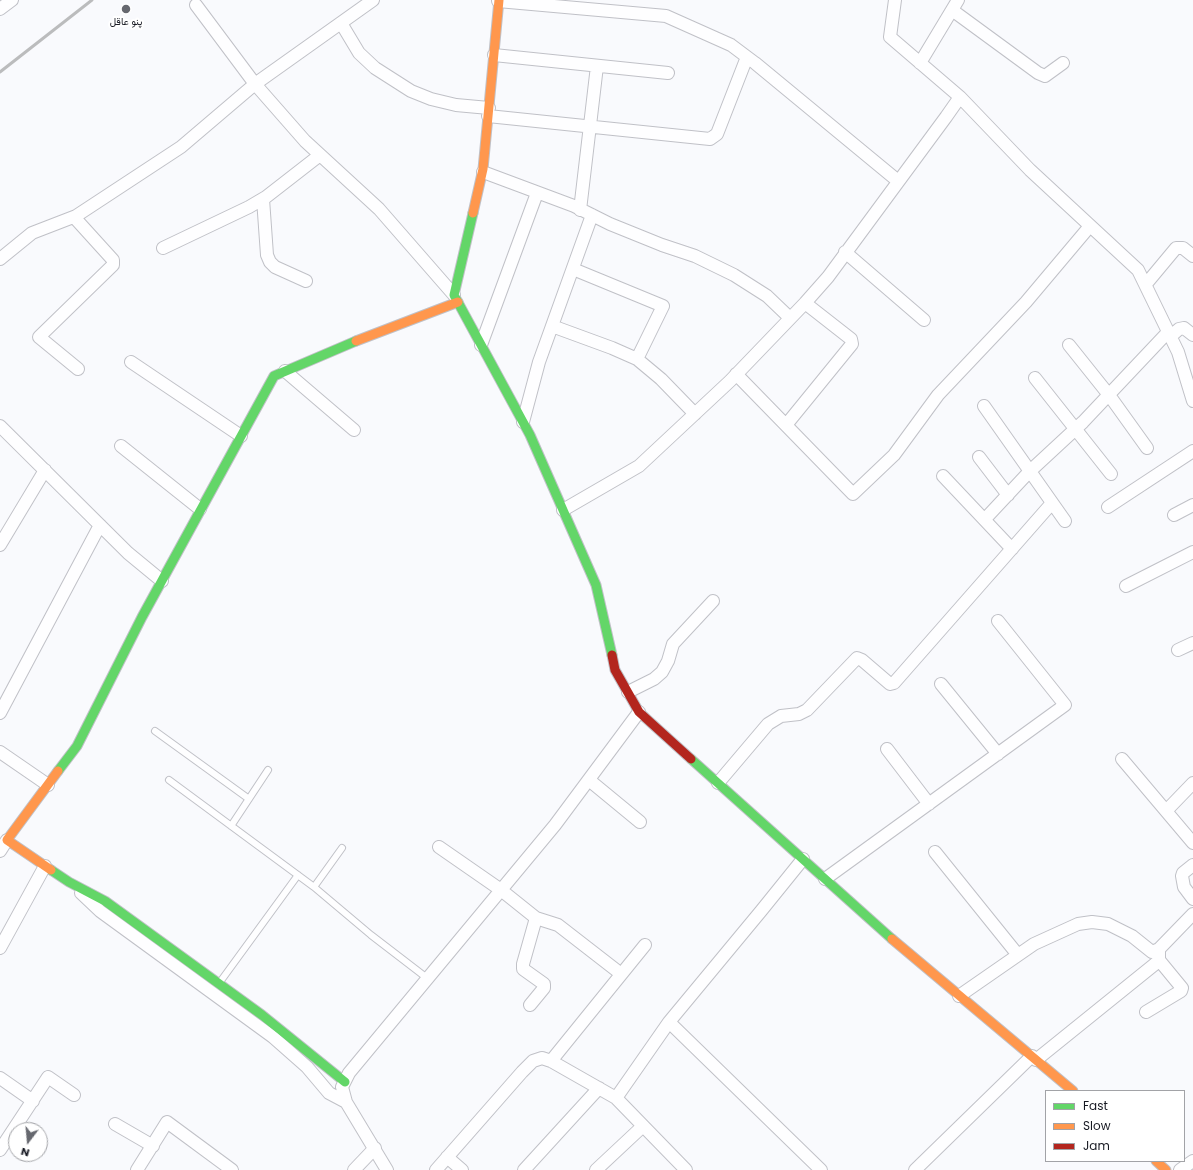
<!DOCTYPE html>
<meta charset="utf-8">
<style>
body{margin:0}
#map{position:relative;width:1193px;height:1170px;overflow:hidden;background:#f9fafd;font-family:Poppins,sans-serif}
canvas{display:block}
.legend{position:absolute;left:1045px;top:1090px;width:140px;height:72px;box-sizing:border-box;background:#fff;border:1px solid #a2a3a7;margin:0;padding:5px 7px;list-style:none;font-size:12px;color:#171922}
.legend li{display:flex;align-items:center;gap:8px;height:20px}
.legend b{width:20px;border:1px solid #a2a3a7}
.north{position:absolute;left:8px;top:1122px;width:40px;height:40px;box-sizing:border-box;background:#fff;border:1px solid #a2a3a7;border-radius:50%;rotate:196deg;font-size:11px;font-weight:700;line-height:16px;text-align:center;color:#171922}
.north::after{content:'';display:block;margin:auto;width:14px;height:18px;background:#66686f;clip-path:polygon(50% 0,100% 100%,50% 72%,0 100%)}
</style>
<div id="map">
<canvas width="1193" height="1170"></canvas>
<ul class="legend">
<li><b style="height:5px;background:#63d668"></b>Fast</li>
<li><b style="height:5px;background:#ff974d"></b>Slow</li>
<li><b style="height:5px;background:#b3261e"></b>Jam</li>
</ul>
<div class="north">N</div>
</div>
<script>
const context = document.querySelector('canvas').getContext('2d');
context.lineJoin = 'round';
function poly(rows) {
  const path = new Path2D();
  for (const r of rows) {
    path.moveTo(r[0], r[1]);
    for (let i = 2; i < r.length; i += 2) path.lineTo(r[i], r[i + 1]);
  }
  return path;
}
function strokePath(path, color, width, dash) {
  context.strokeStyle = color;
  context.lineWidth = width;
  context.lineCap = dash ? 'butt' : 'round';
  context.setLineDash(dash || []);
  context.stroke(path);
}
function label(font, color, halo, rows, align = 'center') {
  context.font = font + ' Poppins,Vazirmatn,sans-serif';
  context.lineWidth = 4;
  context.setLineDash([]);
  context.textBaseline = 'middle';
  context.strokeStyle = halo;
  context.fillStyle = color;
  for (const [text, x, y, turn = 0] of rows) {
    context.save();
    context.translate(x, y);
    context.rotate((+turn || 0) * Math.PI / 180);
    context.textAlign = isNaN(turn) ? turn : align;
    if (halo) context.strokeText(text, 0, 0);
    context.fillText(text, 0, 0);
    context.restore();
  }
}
const lane = poly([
 [155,731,249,799],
 [169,780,314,887,371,935,427,978],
 [231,826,268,770],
 [314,887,342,848],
 [220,982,298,875]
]);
const street = poly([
 [895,0,890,37,960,97,1030,170,1138,270,1178,352,1193,401],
 [498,1,666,16,731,45,755,63,898,181],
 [196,5,255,84,305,141,379,209,454,295],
 [0,9,12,0],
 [952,10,1038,73,1045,76,1063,63],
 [341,23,359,53,375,68,411,91,431,99,456,105,489,108],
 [494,55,668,73],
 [920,63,958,0],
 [488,116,710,139,717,134,747,57],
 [483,172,574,206,610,224,662,245,695,256,734,275,767,296,790,318],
 [263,199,267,255,270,262,275,267,306,281],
 [580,210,597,66],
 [74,217,113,260,113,265,39,337,78,369],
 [163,248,249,207,266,197,320,155],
 [845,252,924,320],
 [0,259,32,233,76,216,181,147,255,84,373,0],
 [573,269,663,306,637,359],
 [1146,284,1176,248,1183,248,1193,256],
 [552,326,612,348,637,359,661,379,695,414],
 [1170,337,1179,329,1184,328,1193,335],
 [481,345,537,193],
 [1069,345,1109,395,1147,448],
 [131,362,241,436],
 [285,371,354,430],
 [736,374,853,494,894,455,938,395,1026,302,1090,226],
 [1035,378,1111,474],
 [984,406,1065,521],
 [523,422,539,362,592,215],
 [786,425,852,344,851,339,805,303],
 [0,426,128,553,162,581],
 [121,446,200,509],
 [979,457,1008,495],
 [943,476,1012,549],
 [1108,507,1193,451],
 [563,510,639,466,730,381,805,303,828,277,946,117,960,97],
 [1174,515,1193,505],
 [985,519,1029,472,1083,422,1168,332],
 [0,545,45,470],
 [1126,586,1193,552],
 [1178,650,1193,643],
 [941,684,998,754],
 [628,692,654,679,662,672,668,661,673,644,713,601],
 [0,713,100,525],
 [887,749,929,804],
 [0,752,48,785],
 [1122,759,1193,843],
 [589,780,640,822],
 [718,783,768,724,781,716,799,714,807,710,857,658,862,660,890,684,894,683,1052,503],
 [1166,811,1193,783],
 [439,847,501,890,536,918,558,925,616,970],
 [0,851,7,840],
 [935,852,1018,955],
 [1193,865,1183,873,1182,876,1184,887,1193,899],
 [825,879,1065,705,998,621],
 [81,893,100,911,273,1037,307,1067,329,1093,346,1102],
 [0,948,45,866],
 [959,996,1034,944,1078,924,1092,922,1108,924,1132,936,1152,952,1159,949,1193,914],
 [530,1005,544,988,544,984,523,969,523,964,536,918],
 [1146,1012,1181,991,1182,988,1159,960],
 [669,1022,821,1170],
 [1036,1060,1155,964,1159,960,1159,949],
 [551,1061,645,945],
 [0,1078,33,1101],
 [616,1098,669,1022,761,911,803,859],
 [115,1124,153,1146],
 [0,1150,48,1077,74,1095],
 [447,1157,462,1170],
 [137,1170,167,1122,232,1170],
 [354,1170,375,1148],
 [387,1170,346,1102,342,1087,349,1073,555,825,639,712],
 [436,1170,522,1072,533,1061,542,1058,551,1061,616,1098,686,1170],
 [524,1170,599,1088],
 [596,1170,643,1126],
 [915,1170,1032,1056],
 [1180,1170,1193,1161]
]);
const fast = poly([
 [473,213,454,295,530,435,596,585,612,655],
 [691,759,892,939],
 [58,771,77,746,142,617,274,376,356,341],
 [51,870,69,882,105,901,262,1015,345,1082]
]);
const slow = poly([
 [473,213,483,169,499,0],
 [356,341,458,302],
 [51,870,7,840,58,771],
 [892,939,1073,1091],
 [1156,1161,1166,1170]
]);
const jam = poly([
 [612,655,615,670,639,712,691,759]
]);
const rail = poly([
 [0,72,92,0]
]);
const markers = [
 [126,9,5,"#66686f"]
];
const poiNames = [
 ["پنو عاقل",126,22]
];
strokePath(lane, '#c0c1c7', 8);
strokePath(street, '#c0c1c7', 14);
strokePath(fast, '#c0c1c7', 11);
strokePath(slow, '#c0c1c7', 11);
strokePath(jam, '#c0c1c7', 11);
strokePath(lane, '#fefeff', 6);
strokePath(street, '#fefeff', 12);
strokePath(fast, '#63d668', 9);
strokePath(slow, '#ff974d', 9);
strokePath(jam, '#b3261e', 9);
strokePath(rail, '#bbbcbd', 3);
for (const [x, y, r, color] of markers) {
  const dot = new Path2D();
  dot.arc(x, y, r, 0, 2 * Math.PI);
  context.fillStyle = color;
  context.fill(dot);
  strokePath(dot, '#fff', 1.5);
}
label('10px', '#171922', '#fff', poiNames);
</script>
